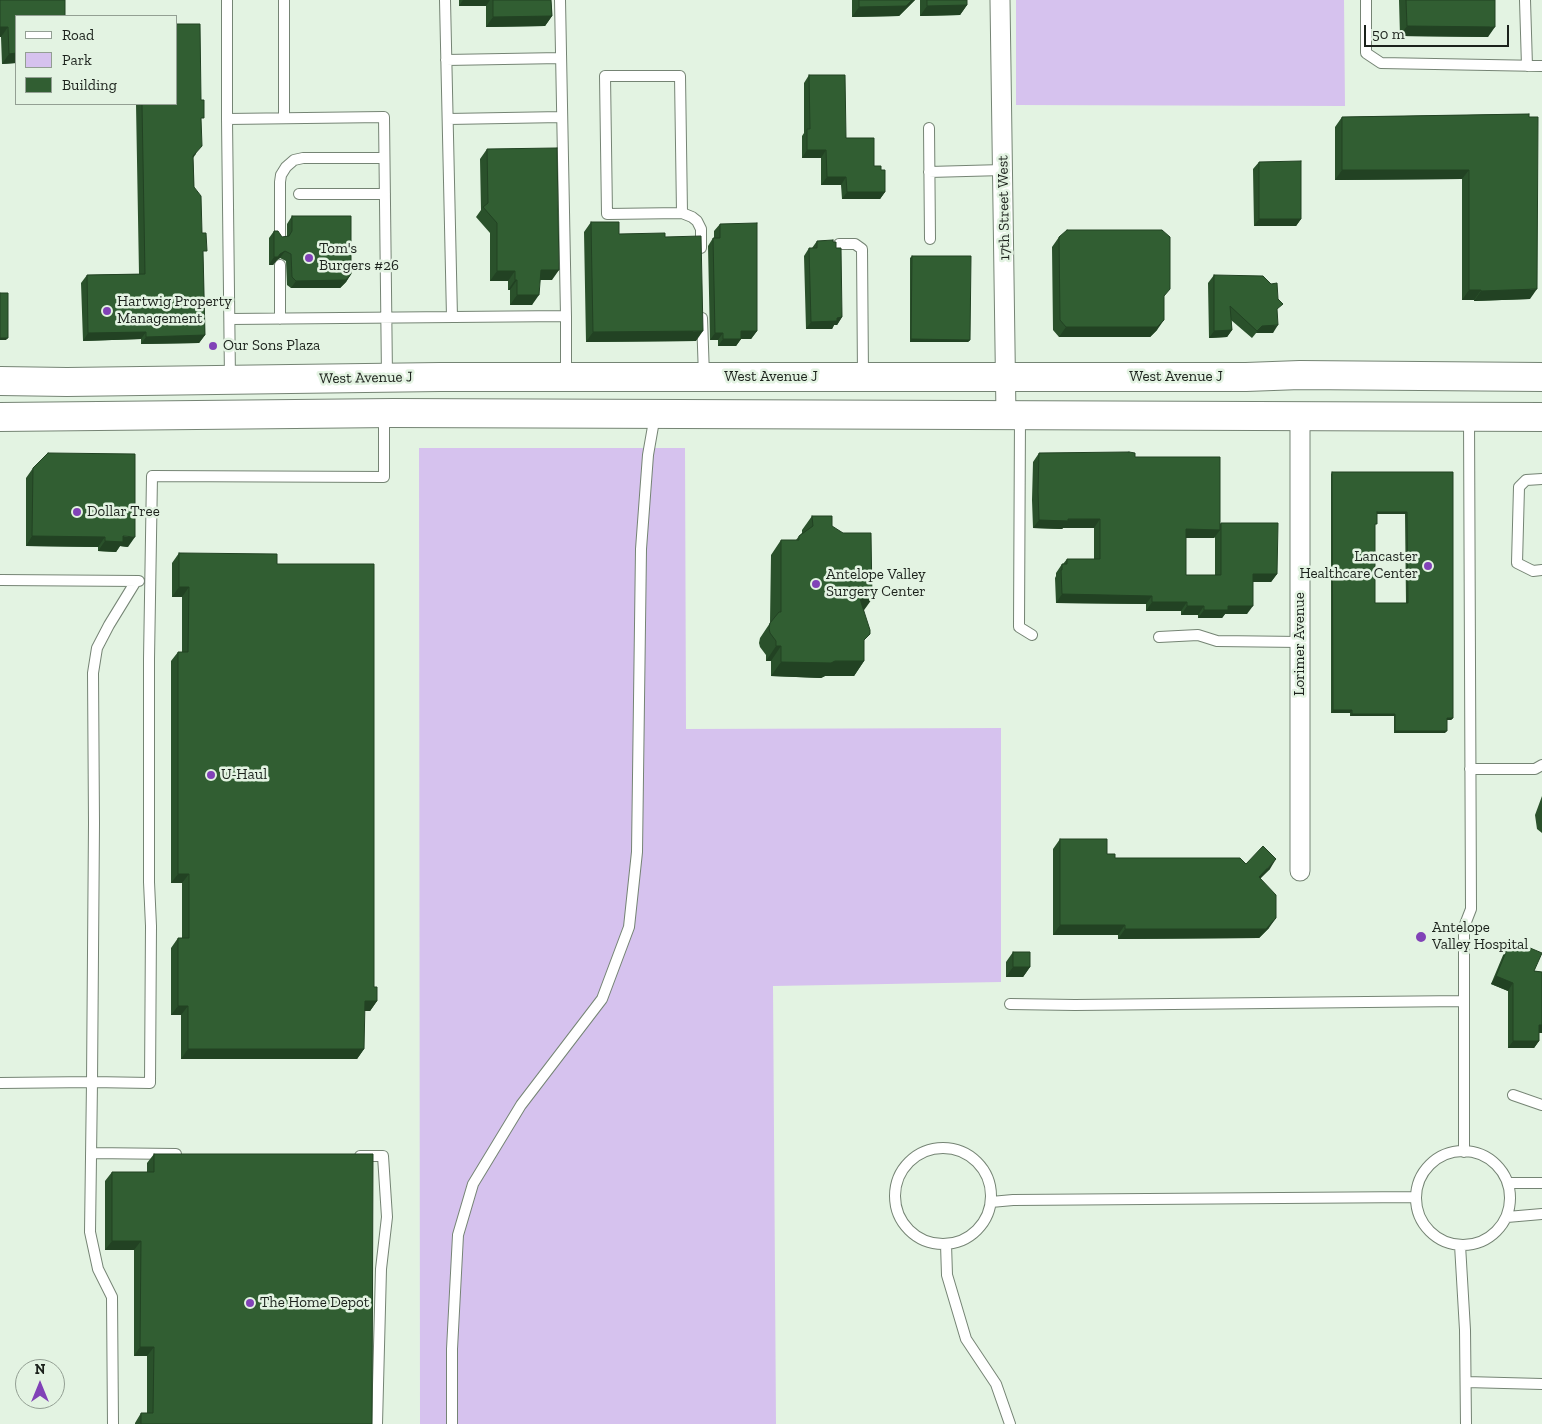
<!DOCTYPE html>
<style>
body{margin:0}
#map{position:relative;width:1542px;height:1424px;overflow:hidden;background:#e3f3e2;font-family:"Zilla Slab",serif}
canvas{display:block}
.legend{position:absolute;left:15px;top:15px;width:162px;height:90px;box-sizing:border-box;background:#e3f3e2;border:1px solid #939f93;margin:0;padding:6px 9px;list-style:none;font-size:15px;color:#1c221c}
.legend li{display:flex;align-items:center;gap:10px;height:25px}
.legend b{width:25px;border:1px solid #939f93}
.north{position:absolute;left:15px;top:1359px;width:50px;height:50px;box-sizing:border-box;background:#e3f3e2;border:1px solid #939f93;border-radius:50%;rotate:0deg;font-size:14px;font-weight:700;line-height:20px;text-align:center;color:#1c221c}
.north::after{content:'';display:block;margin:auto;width:18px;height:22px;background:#8142b7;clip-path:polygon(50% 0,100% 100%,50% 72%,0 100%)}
.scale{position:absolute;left:1364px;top:25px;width:145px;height:22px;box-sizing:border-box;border:2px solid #1c221c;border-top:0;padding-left:6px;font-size:15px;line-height:18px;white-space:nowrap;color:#1c221c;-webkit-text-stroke:4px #e3f3e2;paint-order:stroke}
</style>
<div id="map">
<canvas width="1542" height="1424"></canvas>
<ul class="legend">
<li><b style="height:6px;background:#fff"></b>Road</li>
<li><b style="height:14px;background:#d6c2ee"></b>Park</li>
<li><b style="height:14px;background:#315e32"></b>Building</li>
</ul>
<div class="north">N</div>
<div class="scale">50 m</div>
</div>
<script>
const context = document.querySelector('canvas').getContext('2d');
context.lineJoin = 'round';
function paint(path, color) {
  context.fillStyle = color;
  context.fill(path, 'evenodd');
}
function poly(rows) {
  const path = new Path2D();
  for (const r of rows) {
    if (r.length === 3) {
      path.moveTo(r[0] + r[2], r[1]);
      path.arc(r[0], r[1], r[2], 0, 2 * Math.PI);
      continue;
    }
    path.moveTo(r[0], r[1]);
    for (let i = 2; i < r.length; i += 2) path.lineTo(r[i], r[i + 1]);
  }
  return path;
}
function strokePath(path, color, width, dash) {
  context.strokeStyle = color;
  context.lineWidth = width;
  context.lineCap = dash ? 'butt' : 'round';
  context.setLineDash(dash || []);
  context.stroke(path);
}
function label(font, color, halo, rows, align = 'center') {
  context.font = font + ' "Zilla Slab",serif';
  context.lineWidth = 5;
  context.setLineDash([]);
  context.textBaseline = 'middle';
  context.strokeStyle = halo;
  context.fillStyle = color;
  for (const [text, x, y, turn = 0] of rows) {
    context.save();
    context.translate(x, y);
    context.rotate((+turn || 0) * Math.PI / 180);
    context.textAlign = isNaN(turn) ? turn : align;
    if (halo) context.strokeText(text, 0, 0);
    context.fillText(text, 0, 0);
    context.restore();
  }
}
const green = poly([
 [1016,0,1344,0,1345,106,1016,105],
 [419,448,685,448,686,729,1001,728,1001,982,773,986,776,1424,420,1424]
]);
const service = poly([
 [227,0,227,119],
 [284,0,284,118],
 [445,0,452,317],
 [1366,0,1366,53,1381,63,1542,66],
 [1525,0,1527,66],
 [446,60,561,58],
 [448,119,562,117],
 [929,128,930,239],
 [929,172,1003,170],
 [299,194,385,194],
 [682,213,680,76,605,76,607,214,682,213,692,217,697,221,701,229,701,248],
 [280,238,280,182,281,175,286,167,294,160,303,158,384,158],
 [839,244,855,244,862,249,863,376],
 [280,265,280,319],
 [702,318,704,376],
 [230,319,566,316,560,0],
 [566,375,566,316],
 [230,380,227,119,384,117,387,377],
 [1020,416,1019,627,1032,635],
 [1542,479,1526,480,1519,487,1517,563,1533,571,1542,570],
 [0,580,139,581],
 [136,581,109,625,97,648,93,673,94,823,92,1082,150,1083,151,926,149,882,149,659,152,476,384,477,384,414],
 [1159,637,1198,635,1217,641,1300,642],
 [1470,769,1535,769,1542,765],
 [1010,1004,1075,1005,1464,1001],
 [0,1083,92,1082,90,1232,98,1269,112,1297,113,1424],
 [1513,1095,1542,1105],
 [943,1196,48],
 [1463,1198,47],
 [1464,1152,1464,927,1471,909,1469,417],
 [91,1153,176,1154],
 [360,1156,383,1156,387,1217,381,1269,377,1424],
 [1508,1183,1542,1183],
 [991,1202,1013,1200,1416,1197],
 [1507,1217,1542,1214],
 [946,1244,947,1275,966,1339,996,1384,1010,1424],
 [1460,1245,1465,1330,1466,1424],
 [1466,1382,1542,1384],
 [452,1424,452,1349,458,1235,473,1184,521,1105,602,999,629,927,637,852,641,549,648,455,655,415]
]);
const minor = poly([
 [1000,0,1006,415],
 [1300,416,1300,871]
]);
const primary = poly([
 [0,381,67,382,440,377,1246,377,1300,375,1542,377],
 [0,417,393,413,1542,417]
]);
const wall = poly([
 [0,0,16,16,16,63,2,64,1,37,0,37],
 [459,0,551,0,552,16,545,26,486,27,486,6,459,6],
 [852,0,915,0,899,16,852,17],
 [920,0,967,0,967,5,960,15,920,16],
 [1399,0,1495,0,1488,37,1400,36],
 [809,75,846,138,874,166,881,170,885,192,880,199,842,199,841,185,821,185,821,158,802,158,802,136,804,133,804,83],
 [136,104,176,104,201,123,196,154,193,158,194,187,202,233,203,256,205,335,199,343,141,344,141,339,83,341,81,283,87,275,139,274],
 [1529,114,1530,299,1474,301,1474,300,1462,300,1462,179,1335,180,1335,127,1342,117],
 [487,149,552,280,540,280,532,305,510,305,510,290,508,290,508,281,490,281,490,233,476,217,481,210,480,159],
 [1259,162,1301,219,1296,226,1254,226,1253,169],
 [292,216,351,274,346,282,340,288,291,288,287,285,286,261,280,258,277,260,273,265,269,265,269,238,274,231,282,237,287,236,287,224],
 [591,222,619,234,665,237,696,341,586,342,584,232],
 [720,224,757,331,751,339,741,339,736,346,718,346,718,340,710,340,708,246,713,238,714,238,714,231],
 [1059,237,1164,298,1157,330,1150,337,1059,337,1053,330,1052,247],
 [817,241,833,242,836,248,842,317,837,325,834,325,832,329,806,329,804,256,809,248,812,248],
 [912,256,970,340,968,342,910,342,910,258],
 [1214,275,1277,312,1273,333,1256,333,1252,338,1231,320,1232,330,1227,337,1209,338,1208,283],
 [1039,453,1135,457,1220,524,1221,523,1277,574,1271,582,1253,582,1247,614,1225,614,1222,618,1198,618,1198,615,1181,615,1181,611,1146,611,1146,604,1056,603,1055,578,1056,576,1056,573,1062,564,1063,564,1067,559,1094,559,1094,528,1063,528,1062,529,1033,528,1032,500,1033,462],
 [1215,537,1215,575,1186,575,1186,538,1214,538],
 [33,468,128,547,120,546,116,552,98,551,98,547,26,546,26,478],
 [1332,472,1453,472,1453,718,1451,720,1447,720,1445,733,1394,733,1394,716,1350,716,1350,713,1331,713,1331,474],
 [1377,514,1405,514,1406,603,1375,603,1375,526],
 [812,516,832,526,864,611,864,661,854,676,825,676,821,678,771,676,771,661,766,661,766,655,760,647,759,643,760,638,770,623,771,555,781,540,796,540,799,536,802,533,802,530],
 [179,553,277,564,377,1001,370,1011,364,1011,364,1049,357,1059,181,1059,181,1015,171,1015,171,948,178,938,182,938,182,883,171,883,171,661,178,652,182,652,182,597,172,597,172,563],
 [1542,796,1542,833,1537,829,1535,815],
 [1060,839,1115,858,1246,864,1270,869,1260,878,1269,928,1259,938,1118,939,1118,935,1053,935,1053,849],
 [1511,940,1534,971,1542,972,1542,1033,1539,1033,1539,1041,1534,1048,1508,1048,1508,991,1491,984,1506,948],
 [1013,952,1030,967,1023,977,1006,977,1006,962],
 [154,1154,372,1424,135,1424,135,1423,141,1413,147,1413,147,1356,134,1356,134,1250,105,1250,105,1181,112,1172,147,1172,147,1163]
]);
const shadedWall = poly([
 [463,0,490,0,486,6,459,6],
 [912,0,915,0,899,16,852,17,859,7],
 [967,5,960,15,920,16,927,6],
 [552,16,545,26,486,27,493,17],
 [1407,26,1495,27,1488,37,1400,36],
 [0,27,8,27,1,37,0,37],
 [16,53,16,63,2,64,9,54],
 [807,150,826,150,821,158,802,158],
 [1342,170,1469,170,1462,179,1335,180],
 [827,177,846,177,841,185,821,185],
 [847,192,885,192,880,199,842,199],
 [1259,219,1301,219,1296,226,1254,226],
 [285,251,280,258,277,260,273,265,269,265,274,257],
 [541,270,559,270,552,280,534,280],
 [497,271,515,271,508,281,490,281],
 [351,274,346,282,340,288,291,288,296,281],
 [515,280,517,280,510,290,508,290],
 [1537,289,1530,299,1474,301,1481,291],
 [1469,290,1481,290,1474,300,1462,300],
 [517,295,539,295,532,305,510,305],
 [842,317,837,325,834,325,832,329,806,329,811,322],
 [1164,320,1157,330,1150,337,1059,337,1066,327],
 [1278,325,1273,333,1256,333,1252,338,1262,326],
 [1232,330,1227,337,1209,338,1214,331],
 [703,331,696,341,586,342,593,332],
 [741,331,757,331,751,339,736,339],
 [146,332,141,339,83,341,88,333],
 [715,333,723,333,718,340,710,340],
 [205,335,199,343,141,344,146,337],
 [0,338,8,338,6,340,0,340],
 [723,339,741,339,736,346,718,346],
 [911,339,970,340,968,342,910,342],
 [1377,512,1407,512,1405,514,1375,514],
 [1100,519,1094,528,1063,528,1062,529,1033,528,1039,520],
 [1186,529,1220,530,1214,538,1180,538],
 [32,536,105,537,98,547,26,546],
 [123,536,135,537,128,547,120,546,116,552,98,551,105,541],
 [1253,574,1277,574,1271,582,1247,582],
 [179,587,189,587,182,597,172,597],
 [1062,594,1152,596,1146,604,1056,603],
 [860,599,872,599,862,613],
 [1152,602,1187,602,1181,611,1146,611],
 [1187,606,1204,606,1198,615,1181,615],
 [1228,606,1253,606,1247,614,1225,614,1222,618,1198,618,1204,610],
 [776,646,781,646,771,661,766,661],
 [864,661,854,676,825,676,821,678,771,676,781,662],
 [1333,710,1352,710,1350,713,1331,713],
 [1352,714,1395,714,1394,716,1350,716],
 [1447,718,1453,718,1451,720,1445,720],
 [1395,731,1447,731,1445,733,1394,733],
 [1276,859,1270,869,1252,887,1259,877],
 [178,874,189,874,182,883,171,883],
 [1276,918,1269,928,1259,938,1118,939,1125,929],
 [1060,925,1125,925,1118,935,1053,935],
 [1013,967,1030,967,1023,977,1006,977],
 [1496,976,1513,983,1508,991,1491,984],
 [365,1001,377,1001,370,1011,358,1011],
 [178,1006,188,1006,181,1015,171,1015],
 [1539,1025,1542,1025,1542,1033,1534,1032],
 [1513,1041,1539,1041,1534,1048,1508,1048],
 [188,1049,364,1049,357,1059,181,1059],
 [112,1241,141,1241,134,1250,105,1250],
 [140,1347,154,1347,147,1356,134,1356]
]);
const building = poly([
 [0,0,65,0,65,16,16,16,16,53,9,54,8,27,0,27,0,0],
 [493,0,551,0,552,16,493,17,493,0],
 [859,0,912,0,906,6,859,7,859,0],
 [927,0,967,0,967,5,927,6,927,0],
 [1406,0,1495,0,1495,27,1407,26,1406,0],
 [176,24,200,24,201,100,204,100,204,118,201,118,202,146,193,156,194,187,201,196,202,233,206,233,207,251,203,251,205,335,146,337,146,332,88,333,87,275,145,274,142,104,176,104,176,24],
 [809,75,845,75,846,138,874,138,874,166,881,166,881,170,885,170,885,192,847,192,846,177,827,177,826,150,807,150,807,129,810,129,809,75],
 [1529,114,1529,117,1538,117,1537,289,1481,291,1481,290,1469,290,1469,170,1342,170,1342,117,1529,114],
 [557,148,559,270,541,270,539,295,517,295,517,280,515,280,515,271,497,271,497,223,483,207,488,203,487,149,557,148],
 [1301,161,1301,219,1259,219,1259,162,1301,161],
 [292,216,351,216,351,274,346,280,296,281,292,277,291,254,285,251,280,254,278,257,274,257,274,231,278,231,282,237,289,236,292,231,292,216],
 [591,222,619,222,619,234,665,233,665,237,701,236,703,331,593,332,591,222],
 [757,223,757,331,741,331,741,339,723,339,723,333,715,333,713,238,720,238,720,224,757,223],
 [1067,230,1162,230,1170,237,1170,289,1164,296,1164,320,1157,327,1066,327,1060,320,1059,237,1067,230],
 [833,240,833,242,836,242,836,248,841,248,842,317,837,318,837,321,811,322,809,248,817,248,817,241,833,240],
 [912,256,971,256,970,340,911,339,912,256],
 [1214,275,1263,276,1271,284,1277,283,1278,299,1283,304,1277,309,1278,325,1262,326,1257,331,1230,306,1232,330,1214,331,1214,275],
 [0,293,8,293,8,338,0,338,0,293],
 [1129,452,1135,453,1135,457,1220,457,1220,530,1186,529,1186,575,1221,575,1221,523,1278,523,1277,574,1253,574,1253,606,1228,606,1228,610,1204,610,1204,606,1187,606,1187,602,1152,602,1152,596,1062,594,1061,570,1062,570,1062,564,1067,564,1067,559,1100,559,1100,519,1068,519,1068,521,1039,520,1038,491,1039,453,1129,452],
 [48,453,135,454,135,537,123,536,123,542,105,541,105,537,32,536,33,468,48,453],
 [1332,472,1453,472,1453,718,1447,718,1447,731,1395,731,1395,714,1352,714,1352,710,1333,710,1332,472],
 [1377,512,1407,512,1408,603,1375,603,1375,524,1377,524,1377,512],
 [812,516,832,516,832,526,843,533,871,533,872,599,860,599,870,630,870,634,864,640,864,661,835,661,831,663,781,662,781,646,776,646,776,641,770,633,769,628,770,623,779,612,781,612,781,540,799,540,799,536,813,526,812,516],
 [179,553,277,554,277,564,374,564,374,987,377,987,377,1001,365,1001,364,1049,188,1049,188,1006,178,1006,178,938,189,938,189,874,178,874,178,652,188,652,189,587,179,587,179,553],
 [1060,839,1107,839,1107,854,1115,854,1115,858,1240,858,1246,864,1263,846,1276,859,1259,877,1276,895,1276,918,1266,929,1125,929,1125,925,1060,925,1060,839],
 [1511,940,1542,953,1534,971,1542,972,1542,1025,1539,1025,1539,1041,1513,1041,1513,983,1496,976,1511,940],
 [1013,952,1030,952,1030,967,1013,967,1013,952],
 [154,1154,373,1154,372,1424,141,1424,141,1413,153,1413,154,1347,140,1347,141,1241,112,1241,112,1172,154,1172,154,1154]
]);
const markers = [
 [309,258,5,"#8142b7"],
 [107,311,5,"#8142b7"],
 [213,346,5,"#8142b7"],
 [77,512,5,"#8142b7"],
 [1428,566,5,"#8142b7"],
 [816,584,5,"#8142b7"],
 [211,775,5,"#8142b7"],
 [1421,937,6,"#8142b7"],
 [250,1303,5,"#8142b7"]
];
const streetNames = [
 ["17th Street West",1004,208,-91],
 ["West Avenue J",771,377],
 ["West Avenue J",1176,377],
 ["West Avenue J",366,378,-1],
 ["Lorimer Avenue",1300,644,-90]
];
const poiNames = [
 ["Tom's",319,249],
 ["Burgers #26",319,266],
 ["Hartwig Property",117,302],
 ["Management",117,319],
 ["Our Sons Plaza",223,346],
 ["Dollar Tree",87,512],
 ["Lancaster",1418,557,"right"],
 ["Healthcare Center",1418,574,"right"],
 ["Antelope Valley",826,575],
 ["Surgery Center",826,592],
 ["U-Haul",221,775],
 ["Antelope",1432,928],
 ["Valley Hospital",1432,945],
 ["The Home Depot",260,1303]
];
paint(green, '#d6c2ee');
strokePath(service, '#758474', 12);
strokePath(minor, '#758474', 21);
strokePath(primary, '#758474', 30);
strokePath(service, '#fff', 10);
strokePath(minor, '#fff', 19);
strokePath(primary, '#fff', 28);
paint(wall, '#2a512b');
paint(shadedWall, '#224223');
paint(building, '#315e32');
strokePath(building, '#224223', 1);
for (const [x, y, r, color] of markers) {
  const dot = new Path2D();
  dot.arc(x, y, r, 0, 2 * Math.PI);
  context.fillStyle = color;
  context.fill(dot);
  strokePath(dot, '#e3f3e2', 2);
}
label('15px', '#1c221c', '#e3f3e2', streetNames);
label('15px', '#1c221c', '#e3f3e2', poiNames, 'left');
</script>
